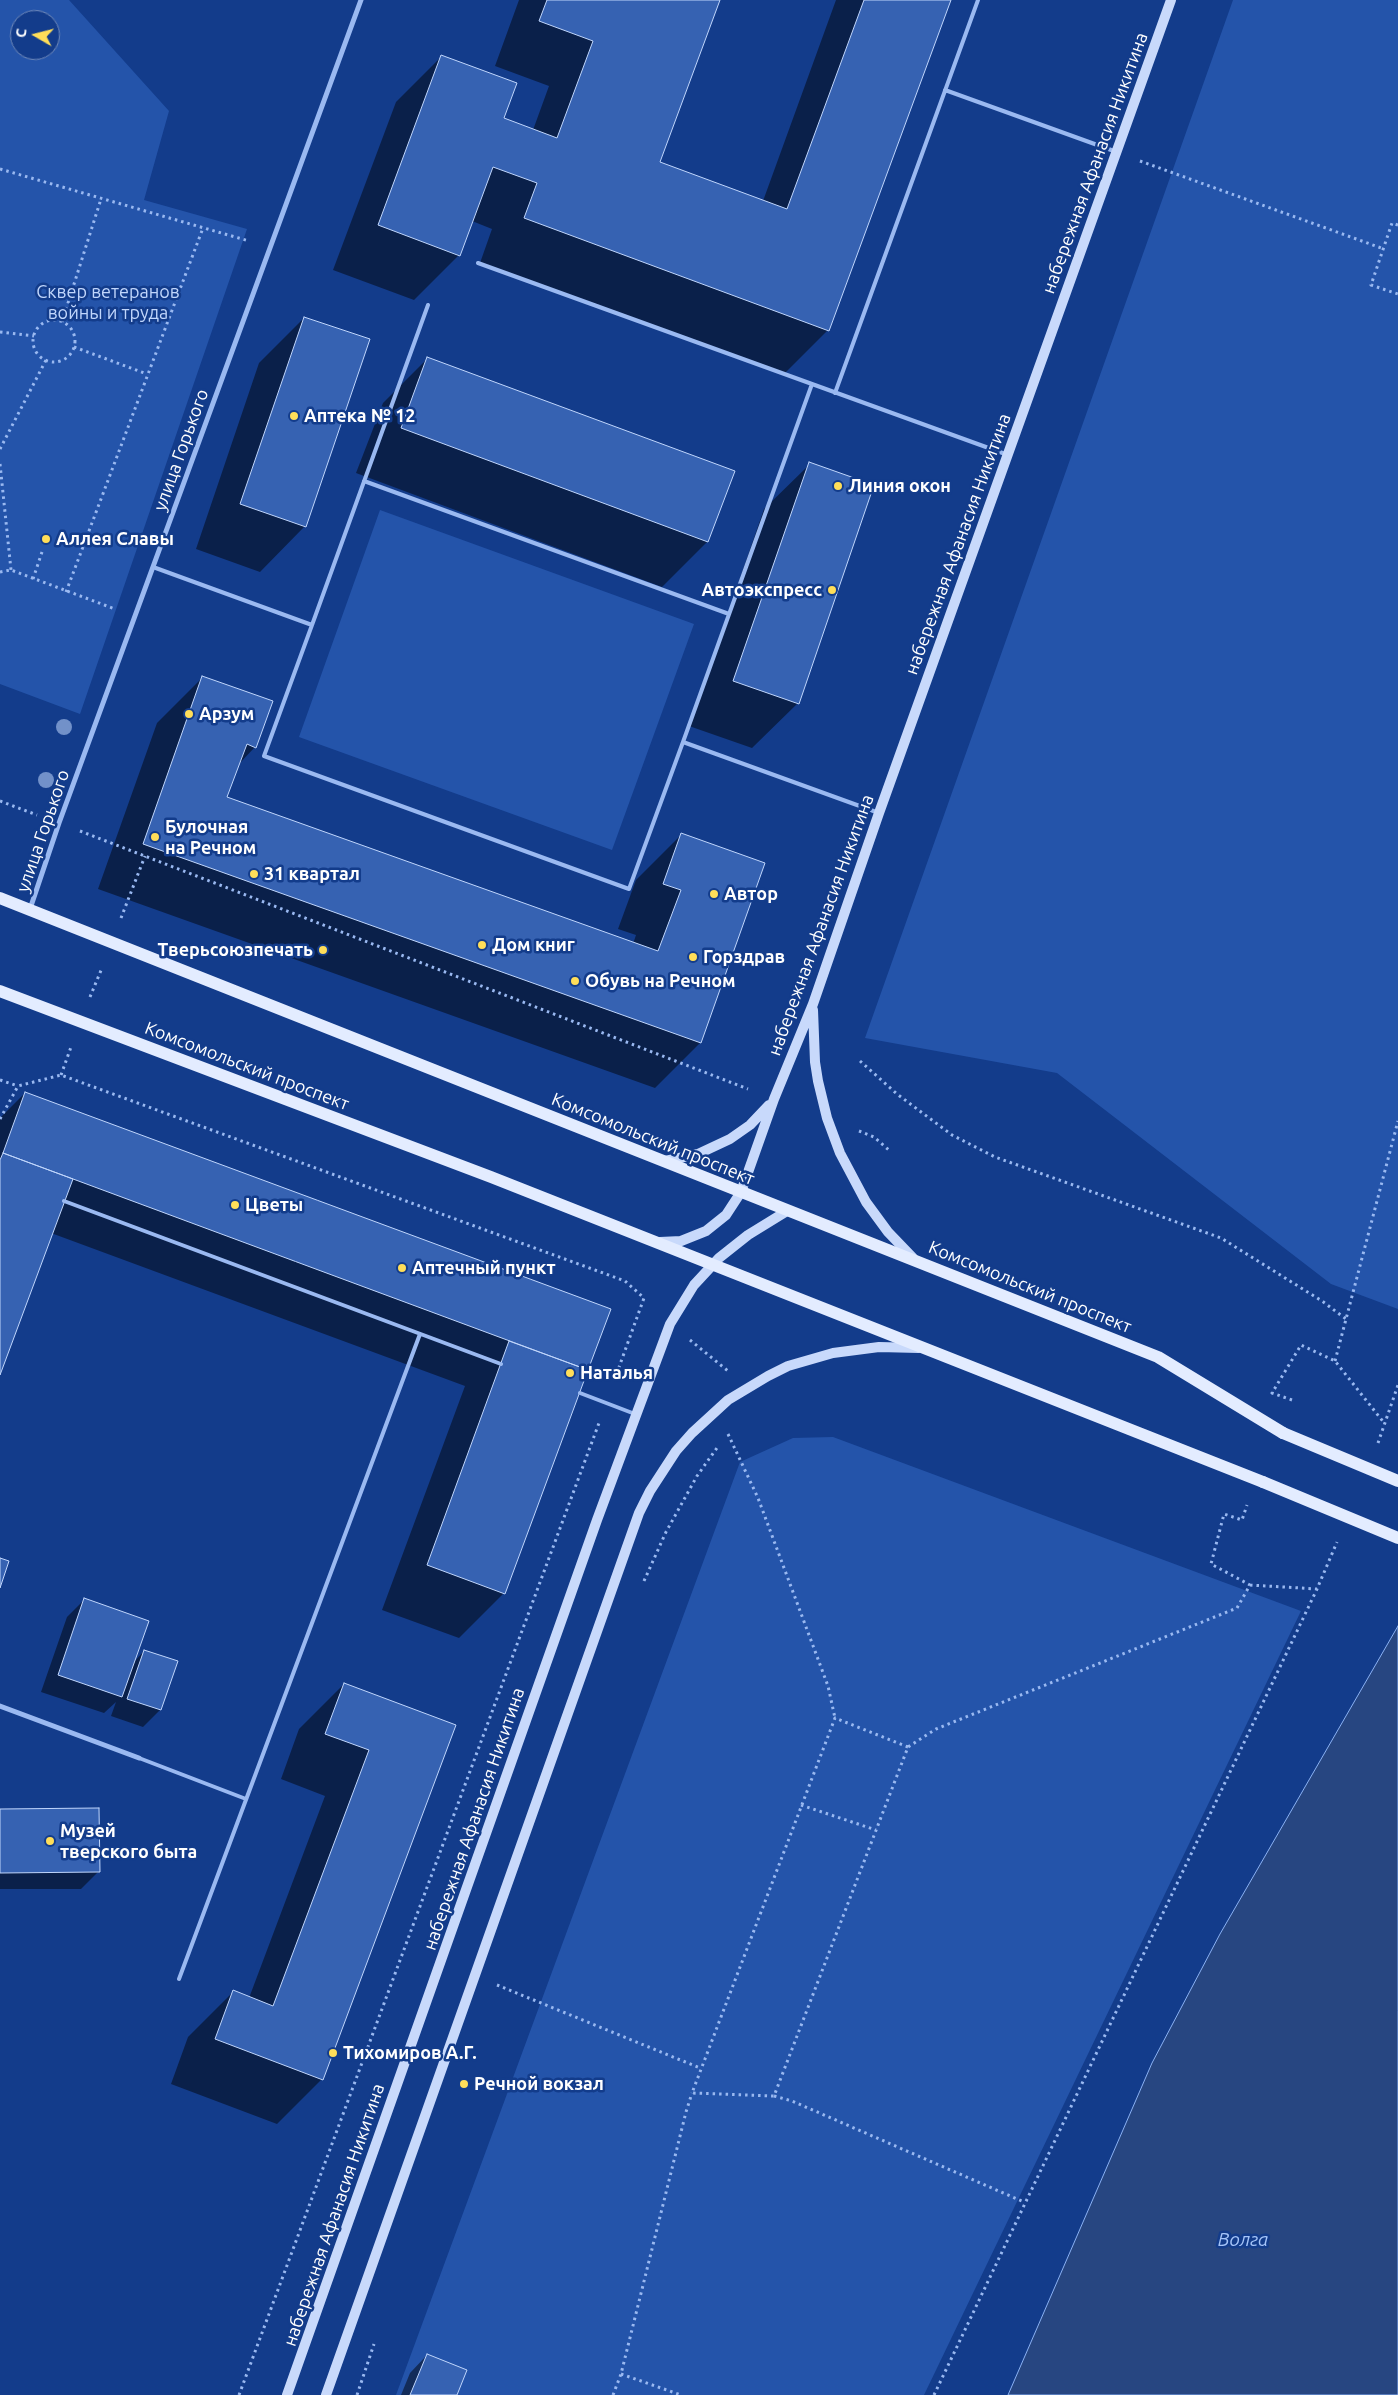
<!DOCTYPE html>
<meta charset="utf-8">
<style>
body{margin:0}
#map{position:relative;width:1398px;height:2395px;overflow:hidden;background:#133c8b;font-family:Ubuntu,sans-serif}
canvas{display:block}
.north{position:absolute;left:10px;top:10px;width:50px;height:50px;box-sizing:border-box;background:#133c8b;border:1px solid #718ab9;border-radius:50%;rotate:278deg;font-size:14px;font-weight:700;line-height:20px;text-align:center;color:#fff}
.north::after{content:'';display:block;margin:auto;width:18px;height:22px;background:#ffde59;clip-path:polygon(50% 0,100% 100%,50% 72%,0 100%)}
</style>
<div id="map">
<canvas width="1398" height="2395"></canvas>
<div class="north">С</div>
</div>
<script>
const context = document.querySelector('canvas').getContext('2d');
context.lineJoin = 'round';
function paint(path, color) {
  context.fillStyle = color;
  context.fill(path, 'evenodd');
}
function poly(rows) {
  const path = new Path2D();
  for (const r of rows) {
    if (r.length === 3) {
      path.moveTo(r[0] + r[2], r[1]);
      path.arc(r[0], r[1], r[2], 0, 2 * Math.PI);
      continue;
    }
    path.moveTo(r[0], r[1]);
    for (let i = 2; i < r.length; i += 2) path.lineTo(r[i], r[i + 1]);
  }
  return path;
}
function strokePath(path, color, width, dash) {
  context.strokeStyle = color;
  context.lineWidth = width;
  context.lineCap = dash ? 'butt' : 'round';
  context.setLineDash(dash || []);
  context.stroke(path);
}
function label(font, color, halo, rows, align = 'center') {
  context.font = font + ' Ubuntu,sans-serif';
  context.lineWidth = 5;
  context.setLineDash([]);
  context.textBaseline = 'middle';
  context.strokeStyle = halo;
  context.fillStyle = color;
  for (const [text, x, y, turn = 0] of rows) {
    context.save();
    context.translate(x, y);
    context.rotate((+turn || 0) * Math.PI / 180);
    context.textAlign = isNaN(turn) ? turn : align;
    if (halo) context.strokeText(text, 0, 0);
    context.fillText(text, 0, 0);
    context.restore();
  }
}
const green = poly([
 [0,0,69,0,169,111,144,200,247,229,80,714,0,684],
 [20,20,50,20,50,50,20,50],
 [1233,0,1398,0,1398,1309,1331,1284,1057,1073,865,1038],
 [380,510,694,624,612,850,299,737],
 [833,1437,1301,1611,924,2395,396,2395,740,1462,793,1438]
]);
const water = poly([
 [1398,1626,1398,2395,1008,2395,1152,2063,1220,1934,1398,1626]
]);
const shadow = poly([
 [519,0,719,0,659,163,763,201,836,0,950,0,828,330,783,375,480,263,492,229,472,221,459,255,414,300,333,270,396,102,441,57,502,119,533,130,549,86,495,66],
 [304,318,305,526,260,572,196,549,259,363],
 [428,358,707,542,662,587,356,473,383,403],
 [810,464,798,703,752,748,689,726,764,509],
 [202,678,255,747,238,765,226,798,633,944,636,935,618,929,636,880,681,835,763,864,700,1043,655,1088,98,889,157,723],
 [25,1093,610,1310,504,1593,459,1638,382,1610,465,1386,51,1233,0,1372,0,1118],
 [84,1600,133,1663,144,1651,176,1662,160,1710,143,1727,111,1716,116,1702,104,1713,41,1692,67,1617],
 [344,1684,454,1725,322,2079,277,2124,171,2084,188,2037,233,1992,249,1998,325,1796,281,1779,299,1729],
 [0,1810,98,1872,81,1889,0,1889],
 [427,2355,455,2395,401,2395,410,2373]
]);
const building = poly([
 [547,0,720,0,660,162,787,209,864,0,951,0,829,331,524,218,537,183,493,167,460,256,378,225,441,55,517,83,504,118,557,138,593,41,539,21,547,0],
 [304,317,370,339,306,527,240,504,304,317],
 [427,357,735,471,708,542,401,428,427,357],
 [809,462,874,485,799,704,733,681,809,462],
 [202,676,273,701,256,748,247,744,227,797,658,951,681,890,663,884,681,833,765,863,701,1043,143,844,202,676],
 [25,1092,611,1309,588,1370,3,1153,25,1092],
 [3,1153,73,1179,0,1375,0,1160,3,1153],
 [509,1341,588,1370,505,1594,427,1565,509,1341],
 [0,1558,9,1561,0,1588,0,1558],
 [84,1598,149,1621,122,1697,58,1675,84,1598],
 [144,1650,178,1661,161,1710,127,1699,144,1650],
 [344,1683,456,1725,323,2080,215,2039,233,1990,273,2006,369,1750,325,1734,344,1683],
 [99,1808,100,1872,0,1873,0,1809,99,1808],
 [427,2354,467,2370,457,2395,410,2395,427,2354]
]);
const path = poly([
 [1140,161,1384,249],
 [0,169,249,241],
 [1398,225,1392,223,1371,285,1398,294],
 [54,341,21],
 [62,322,101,199],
 [0,332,34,336],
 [74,347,147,374],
 [0,449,46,360],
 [0,464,11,570],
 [0,572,11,570,115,609],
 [33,579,43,549],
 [66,592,203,228],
 [0,801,37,815],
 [80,831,748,1089],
 [121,918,145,856],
 [90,997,102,968],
 [860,1061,897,1094,952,1135,995,1157,1221,1238,1322,1301,1346,1319],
 [61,1075,71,1047],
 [0,1080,18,1086],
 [0,1119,18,1086,61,1075,625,1281,644,1298,614,1381],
 [859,1131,874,1137,890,1151],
 [690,1340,728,1371],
 [1335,1361,1398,1121],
 [1292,1400,1272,1393,1301,1345,1335,1361,1385,1424],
 [728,1434,758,1498,828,1686,835,1718],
 [1378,1443,1398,1385],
 [644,1581,666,1532,697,1476,719,1445],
 [1250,1585,1317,1589],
 [908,1747,835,1718,692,2093,774,2096,908,1747,936,1729,1237,1608,1250,1585,1211,1564,1224,1514,1242,1520,1247,1505],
 [801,1805,876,1830],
 [497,1985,700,2068],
 [774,2096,792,2101,1024,2202],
 [621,2374,681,2395],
 [239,2395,599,1423],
 [357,2395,374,2344],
 [613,2395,621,2374,686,2112,692,2093],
 [934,2395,1317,1589,1337,1542]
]);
const lane = poly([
 [945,90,1114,151],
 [478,263,812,384],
 [835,393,978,0],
 [364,481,729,614],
 [153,567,312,625,428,305],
 [312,625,264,756,629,889,683,742,879,813],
 [683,742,812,384,1008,455],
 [64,1201,501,1364],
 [580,1393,635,1414],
 [139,1758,246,1799],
 [179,1979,420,1334]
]);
const street = poly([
 [30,909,59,823,361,0],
 [0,1706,139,1758]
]);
const secondary = poly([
 [813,1010,815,1062,818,1081,827,1118,840,1153,866,1202,888,1232,913,1258],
 [665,1161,698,1154,730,1139,750,1125,769,1105],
 [660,1242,681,1241,706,1231,726,1215,741,1192,774,1099,813,1004,879,813,1171,0],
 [287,2395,597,1520,670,1324,694,1285,719,1258,748,1235,787,1211],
 [326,2395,639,1513,650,1491,676,1451,692,1433,728,1400,768,1376,788,1366,833,1353,879,1347,919,1348]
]);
const primary = poly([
 [0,898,1158,1357,1283,1433],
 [0,991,491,1177,1263,1482]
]);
const primaryBridge = poly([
 [1283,1433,1398,1481],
 [1263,1482,1398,1538]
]);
const trees = [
 [64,727],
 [46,780]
];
const markers = [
 [294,416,5,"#ffde59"],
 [838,486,5,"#ffde59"],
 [46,539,5,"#ffde59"],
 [832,590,5,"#ffde59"],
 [189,714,5,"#ffde59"],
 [155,837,5,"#ffde59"],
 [254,874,5,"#ffde59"],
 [714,894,5,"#ffde59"],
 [482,945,5,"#ffde59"],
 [323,950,5,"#ffde59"],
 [693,957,5,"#ffde59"],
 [575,981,5,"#ffde59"],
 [235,1205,5,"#ffde59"],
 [402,1268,5,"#ffde59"],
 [570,1373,5,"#ffde59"],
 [50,1841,5,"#ffde59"],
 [333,2053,5,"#ffde59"],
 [464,2084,5,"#ffde59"]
];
const streetNames = [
 ["набережная Афанасия Никитина",1095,163,-70],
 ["улица Горького",181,450,-70],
 ["набережная Афанасия Никитина",958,544,-70],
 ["улица Горького",43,831,-71],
 ["набережная Афанасия Никитина",821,925,-70],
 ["Комсомольский проспект",247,1066,21],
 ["Комсомольский проспект",653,1139,22],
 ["Комсомольский проспект",1030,1287,22],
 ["набережная Афанасия Никитина",474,1819,-71],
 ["набережная Афанасия Никитина",334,2215,-71]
];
const parkNames = [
 ["Сквер ветеранов",108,292],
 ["войны и труда",108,313]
];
const poiNames = [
 ["Аптека № 12",304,416],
 ["Линия окон",848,486],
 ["Аллея Славы",56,539],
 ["Автоэкспресс",822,590,"right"],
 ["Арзум",199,714],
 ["Булочная",165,827],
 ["на Речном",165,848],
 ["31 квартал",264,874],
 ["Автор",724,894],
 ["Дом книг",492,945],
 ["Тверьсоюзпечать",313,950,"right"],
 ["Горздрав",703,957],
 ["Обувь на Речном",585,981],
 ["Цветы",245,1205],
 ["Аптечный пункт",412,1268],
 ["Наталья",580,1373],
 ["Музей",60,1831],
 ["тверского быта",60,1852],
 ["Тихомиров А.Г.",343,2053],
 ["Речной вокзал",474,2084]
];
const waterNames = [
 ["Волга",1243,2240]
];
paint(green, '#2454aa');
paint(water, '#274681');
strokePath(water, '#8bb2f4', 1);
paint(shadow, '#0007');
paint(building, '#3662b2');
strokePath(building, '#c0d6fc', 1);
strokePath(path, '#9ab9f1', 3, [2.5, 4]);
strokePath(lane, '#9ab9f1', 4);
strokePath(street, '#9ab9f1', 5);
strokePath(secondary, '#c8d9fb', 10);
strokePath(primary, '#e3ecff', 12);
strokePath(primaryBridge, '#e3ecff', 12);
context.fillStyle = '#7291c9';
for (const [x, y] of trees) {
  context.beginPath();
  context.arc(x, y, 8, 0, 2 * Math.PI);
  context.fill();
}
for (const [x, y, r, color] of markers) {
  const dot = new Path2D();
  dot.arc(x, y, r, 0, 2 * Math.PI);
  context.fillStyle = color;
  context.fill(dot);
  strokePath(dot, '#133c8b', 2);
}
label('18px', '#fff', '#133c8b', streetNames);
label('18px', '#c0d6fc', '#133c8b', parkNames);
label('bold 18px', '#fff', '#133c8b', poiNames, 'left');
label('italic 19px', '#a5c4f8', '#133c8b', waterNames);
</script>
